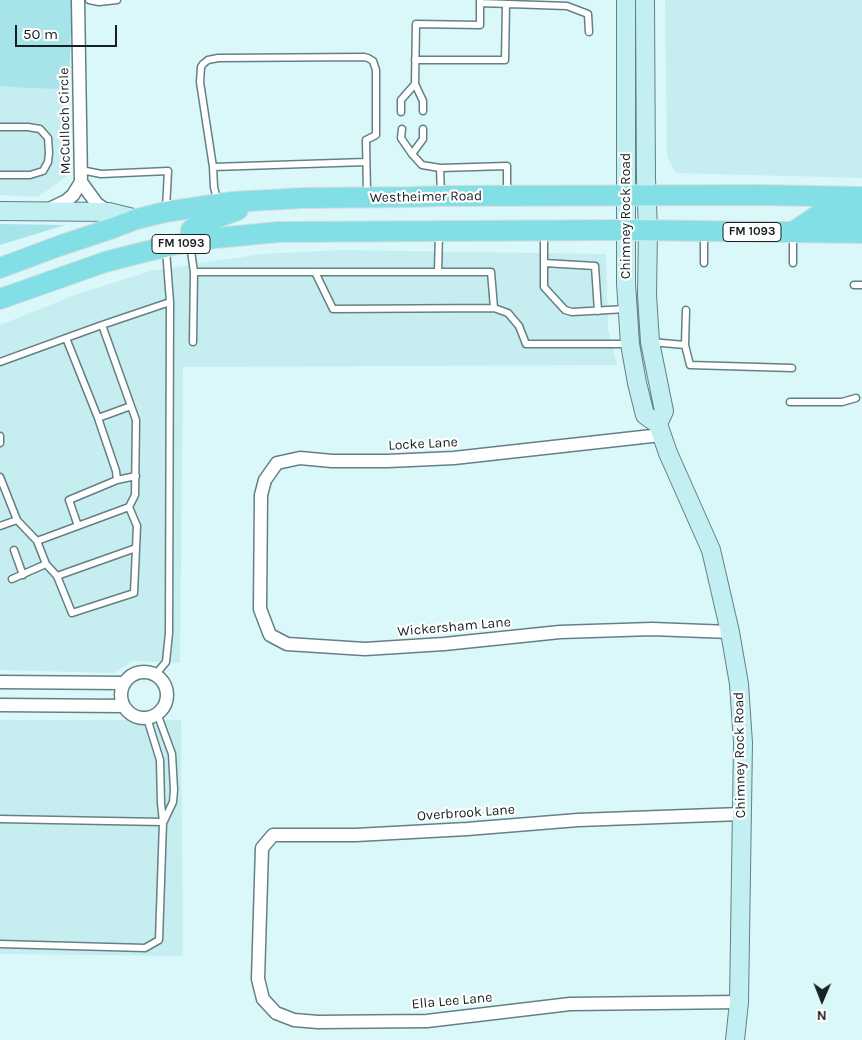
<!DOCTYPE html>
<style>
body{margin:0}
#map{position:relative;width:862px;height:1040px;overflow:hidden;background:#daf8fa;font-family:Karla,sans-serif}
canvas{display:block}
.north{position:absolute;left:797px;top:975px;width:50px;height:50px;-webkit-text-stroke:4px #fefefe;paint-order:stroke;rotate:181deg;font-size:14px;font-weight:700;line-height:20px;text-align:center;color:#162122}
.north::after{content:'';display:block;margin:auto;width:18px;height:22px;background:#162122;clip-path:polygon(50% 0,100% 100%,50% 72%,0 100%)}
.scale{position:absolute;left:15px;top:25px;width:102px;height:22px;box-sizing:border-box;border:2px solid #162122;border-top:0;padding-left:6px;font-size:15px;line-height:18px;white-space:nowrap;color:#162122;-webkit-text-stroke:4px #fefefe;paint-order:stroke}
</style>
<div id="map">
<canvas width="862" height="1040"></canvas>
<div class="north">N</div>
<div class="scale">50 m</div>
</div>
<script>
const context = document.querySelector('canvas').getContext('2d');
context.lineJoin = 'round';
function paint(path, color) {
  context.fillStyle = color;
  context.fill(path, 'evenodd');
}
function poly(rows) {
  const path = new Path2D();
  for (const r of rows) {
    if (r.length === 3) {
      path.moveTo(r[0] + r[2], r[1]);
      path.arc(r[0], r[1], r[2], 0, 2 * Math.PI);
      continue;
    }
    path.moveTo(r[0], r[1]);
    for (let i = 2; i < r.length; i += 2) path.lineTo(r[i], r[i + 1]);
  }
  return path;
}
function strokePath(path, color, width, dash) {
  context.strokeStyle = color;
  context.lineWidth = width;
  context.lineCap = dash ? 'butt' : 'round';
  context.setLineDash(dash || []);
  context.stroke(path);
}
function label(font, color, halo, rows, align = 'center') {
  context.font = font + ' Karla,sans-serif';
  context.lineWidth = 4.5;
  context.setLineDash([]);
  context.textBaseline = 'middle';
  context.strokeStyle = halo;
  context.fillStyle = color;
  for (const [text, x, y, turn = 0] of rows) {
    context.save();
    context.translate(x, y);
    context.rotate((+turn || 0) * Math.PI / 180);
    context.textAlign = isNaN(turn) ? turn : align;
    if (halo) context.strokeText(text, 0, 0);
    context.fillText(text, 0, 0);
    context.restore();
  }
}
const built = poly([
 [0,0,66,0,67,176,38,197,0,195],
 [665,0,862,0,862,178,676,173,667,157],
 [341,250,606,254,608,329,617,365,183,367,180,663,133,661,114,673,0,670,0,325,75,295,150,271,261,254],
 [0,720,181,720,183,956,0,954]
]);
const green = poly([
 [0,0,72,0,69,89,27,88,0,86],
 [0,224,65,225,0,245]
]);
const lane = poly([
 [89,0,99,2,117,0],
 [480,3,567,6,588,14,589,32],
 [415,60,505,60,506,4],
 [423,111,423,101,415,84,416,24,480,25,480,0],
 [401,112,401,100,415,84],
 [0,127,28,127,40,129,48,138,49,153,48,162,43,171,30,175,0,175],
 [402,129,401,138,412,154,422,165,440,168,441,195],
 [412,154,423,139,423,129],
 [213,167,366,162],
 [440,168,507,166,507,193],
 [81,170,101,174,168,171,166,209],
 [218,203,214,187,213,167,200,82,201,67,203,64,208,60,218,58,364,57,368,58,373,61,376,70,376,135,366,140,367,194],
 [544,232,544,287,565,310,572,312,626,309],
 [704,232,704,263],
 [190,244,194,272,193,342],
 [544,263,595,266,598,311],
 [793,263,793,234],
 [194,272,491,272,494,308],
 [315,272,333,309,494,308,508,313,519,326,526,344,629,344],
 [438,272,439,233],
 [854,285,862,285],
 [686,310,685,345,690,365,792,368],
 [102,325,170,302],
 [66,338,98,418,116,471,117,480],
 [651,342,685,345],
 [0,362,102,325,136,420,135,495,129,507,137,526,134,593,72,613,57,576,46,564,37,541,17,520,0,477],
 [790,402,842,402,856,398],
 [98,418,131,406],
 [0,436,0,443],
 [0,526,17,520],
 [78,526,69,500,117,480,136,476],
 [37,541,129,507],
 [14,550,23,575],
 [57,576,136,548],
 [12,579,46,564],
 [155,675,166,662,169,633,170,302,166,250],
 [157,713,172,754,174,790,173,802,164,821],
 [0,819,163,822],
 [0,944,145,948,159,940,163,822,161,803,160,760,147,718]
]);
const street = poly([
 [81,182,97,204,109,212],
 [47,210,66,201,73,195,81,182,78,0],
 [661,435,454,458,388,461,332,461,300,458,277,463,265,480,261,495,260,609,270,635,287,644,365,649,444,644,560,632,652,629,730,632],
 [144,695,23],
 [0,682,124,683],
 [0,705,124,706],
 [739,1002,570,1004,427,1021,318,1022,294,1020,276,1013,263,999,258,979,262,848,273,835,356,835,467,829,578,820,741,814]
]);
const secondary = poly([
 [626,0,626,283,630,344,637,383,645,415,658,424,668,453,711,550,730,632,739,684,743,743,739,1002,735,1040],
 [645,0,646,178,648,230,647,295,650,342,664,411,658,424],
 [0,211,109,212,137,219]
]);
const primary = poly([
 [793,232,818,215,862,216],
 [190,243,191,230,197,225,238,210],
 [0,268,59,246,113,228,137,219,165,212,232,202,303,198,413,197,441,196,762,195,862,197],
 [0,299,105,262,132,255,173,245,216,238,279,232,626,230,862,233]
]);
const shields = [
 [752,232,58],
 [181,244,58]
];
const shieldNames = [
 ["FM 1093",752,232],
 ["FM 1093",181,244]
];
const streetNames = [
 ["McCulloch Circle",65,121,-91],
 ["Westheimer Road",426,197,-1],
 ["Chimney Rock Road",626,216,-90],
 ["Locke Lane",423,444,-3],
 ["Wickersham Lane",454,627,-5],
 ["Chimney Rock Road",740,755,-91],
 ["Overbrook Lane",466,813,-4],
 ["Ella Lee Lane",452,1001,-5]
];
paint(built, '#c6eef1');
paint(green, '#a6e4ea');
strokePath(lane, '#658083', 9);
strokePath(street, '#658083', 15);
strokePath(secondary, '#658083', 20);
strokePath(primary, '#dadbdc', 22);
strokePath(lane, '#fff', 6);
strokePath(street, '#fff', 12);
strokePath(secondary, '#c1eff2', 18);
strokePath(primary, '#83dfe6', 20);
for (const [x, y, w] of shields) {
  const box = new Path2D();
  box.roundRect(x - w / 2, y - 9.5, w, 19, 4);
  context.fillStyle = '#fefefe';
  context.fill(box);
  strokePath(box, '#162122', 1);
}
label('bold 12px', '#162122', null, shieldNames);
label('14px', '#162122', '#fefefe', streetNames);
</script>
